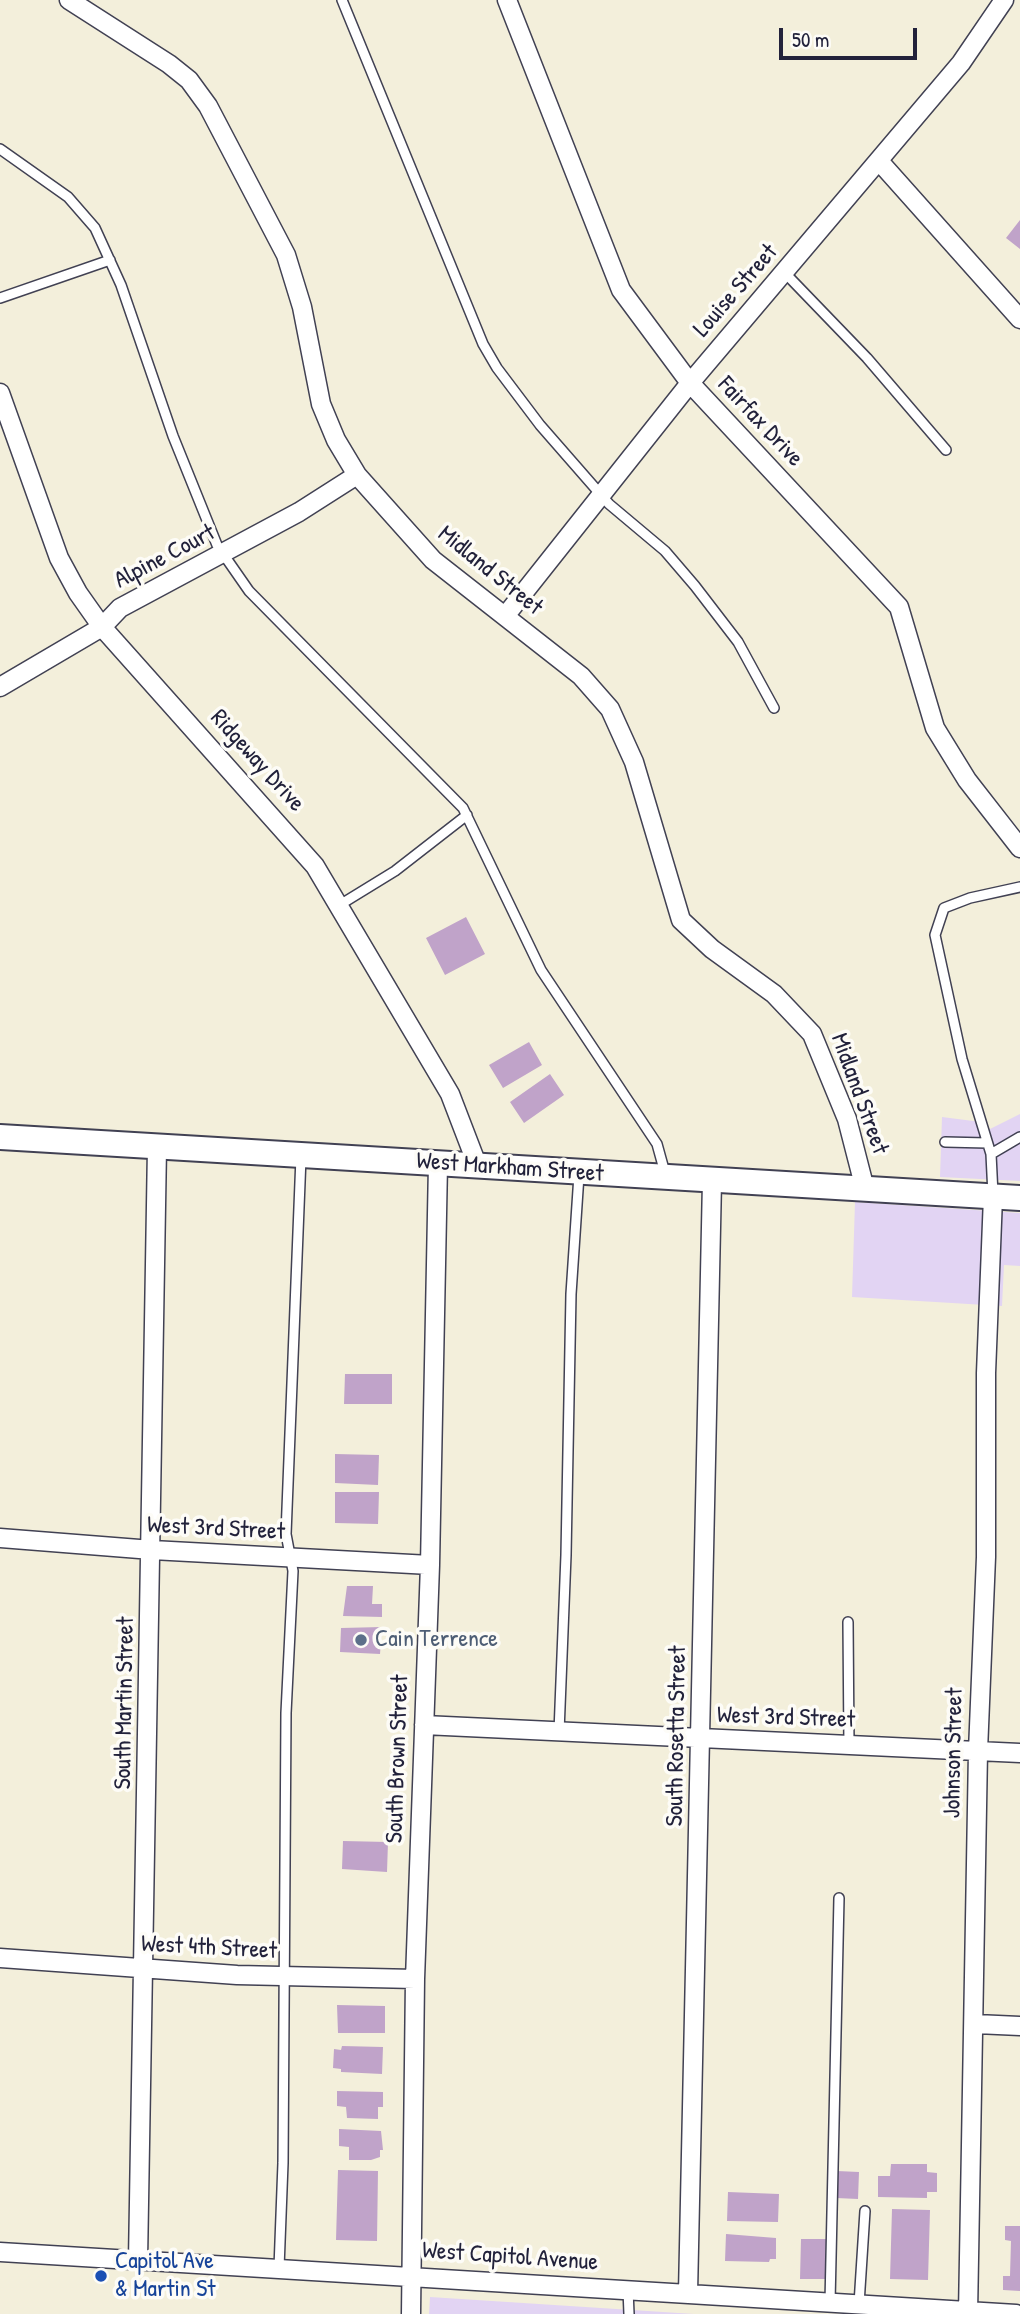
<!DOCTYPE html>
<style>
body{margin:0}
#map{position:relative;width:1020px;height:2314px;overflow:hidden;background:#f3efdb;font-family:"Patrick Hand",sans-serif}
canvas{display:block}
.scale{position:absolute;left:779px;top:28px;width:138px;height:32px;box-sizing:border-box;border:4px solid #22223b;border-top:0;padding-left:9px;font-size:21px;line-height:24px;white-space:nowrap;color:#22223b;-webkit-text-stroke:5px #fdfcf7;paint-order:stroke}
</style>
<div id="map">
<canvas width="1020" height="2314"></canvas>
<div class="scale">50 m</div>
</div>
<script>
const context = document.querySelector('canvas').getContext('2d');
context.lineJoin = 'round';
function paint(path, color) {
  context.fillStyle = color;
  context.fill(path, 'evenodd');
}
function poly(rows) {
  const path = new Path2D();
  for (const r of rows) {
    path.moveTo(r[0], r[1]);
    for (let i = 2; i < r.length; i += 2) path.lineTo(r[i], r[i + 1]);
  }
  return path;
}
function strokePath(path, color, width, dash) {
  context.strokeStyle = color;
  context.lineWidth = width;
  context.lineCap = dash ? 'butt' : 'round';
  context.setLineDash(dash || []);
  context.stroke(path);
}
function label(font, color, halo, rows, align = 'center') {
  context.font = font + ' "Patrick Hand",sans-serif';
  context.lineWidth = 7;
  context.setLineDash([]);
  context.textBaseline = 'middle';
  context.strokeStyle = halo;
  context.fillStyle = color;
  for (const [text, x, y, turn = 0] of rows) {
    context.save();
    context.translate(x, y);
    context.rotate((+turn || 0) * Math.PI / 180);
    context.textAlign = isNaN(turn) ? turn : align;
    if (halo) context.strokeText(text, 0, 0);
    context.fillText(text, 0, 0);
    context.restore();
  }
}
const built = poly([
 [1020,1114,1020,1181,940,1177,942,1117,981,1122,990,1129],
 [855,1202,1020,1213,1020,1266,1004,1265,1002,1306,852,1297],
 [430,2297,694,2314,429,2314]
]);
const building = poly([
 [1020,220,1020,249,1006,238],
 [466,917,485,954,445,975,426,938],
 [529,1042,542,1065,503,1088,489,1065],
 [550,1074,564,1095,524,1123,510,1102],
 [345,1374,392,1374,392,1404,344,1404],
 [335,1454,379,1455,378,1485,335,1483],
 [335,1492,379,1492,378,1524,335,1523],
 [347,1586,373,1586,372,1604,382,1604,382,1617,343,1616],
 [382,1627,380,1654,340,1652,341,1628],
 [343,1841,388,1842,387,1872,342,1869],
 [337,2005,385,2006,385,2033,338,2033],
 [342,2046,383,2047,382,2074,341,2072,341,2069,333,2068,334,2049,341,2050],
 [337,2091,383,2092,383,2107,378,2107,378,2119,347,2118,346,2107,337,2106],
 [339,2129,381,2131,383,2150,380,2150,380,2157,371,2160,349,2160,349,2147,339,2146],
 [891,2164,927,2164,927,2172,937,2173,937,2192,927,2192,927,2198,878,2197,878,2176,890,2176],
 [338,2170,378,2171,377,2241,336,2240],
 [837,2171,859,2172,858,2199,836,2198],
 [728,2192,779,2194,778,2222,727,2221],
 [892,2209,930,2210,928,2280,890,2279],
 [1005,2226,1020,2226,1020,2291,1003,2290,1003,2276,1010,2276,1011,2241,1005,2240],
 [726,2234,776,2238,776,2259,770,2259,769,2262,725,2261],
 [801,2239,826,2239,825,2279,800,2279]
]);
const service = poly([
 [342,0,483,344,497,368,540,425,609,504,665,551,695,586,738,642,774,708],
 [0,149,68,197,95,228,121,285,173,436,217,545,249,591,463,808,541,970,657,1144,665,1173],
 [785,273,867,358,946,450],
 [0,298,110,260],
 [338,906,395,871,467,815],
 [945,1142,987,1143],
 [991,1154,962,1059,935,935,944,908,970,898,1020,887],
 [993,1195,991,1154,1020,1137],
 [848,1622,849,1746],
 [559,1732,566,1555,571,1294,579,1175],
 [279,2268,283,2163,286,1713,293,1571,286,1534,301,1157],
 [628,2289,629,2314],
 [830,2302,839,1898],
 [859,2304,865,2211]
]);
const minor = poly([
 [69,0,169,64,189,80,208,106,286,255,302,307,321,404,336,440,357,475,433,560,581,676,610,709,634,762,681,920,712,949,774,994,812,1034,847,1119,865,1189],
 [507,0,621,290,690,383,899,607,935,728,967,780,1020,848],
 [879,161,1020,319],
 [0,393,59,558,78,593,102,627,315,866,450,1094,478,1167],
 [506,615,690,383,961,63,1004,0],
 [0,687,102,627,120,608,299,512,357,475],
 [0,1538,152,1550,430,1565],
 [424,1725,1020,1753],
 [0,1958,237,1975,415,1979],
 [976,2024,1020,2026],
 [0,2252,1016,2314],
 [138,2260,157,1147],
 [688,2293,712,1181],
 [411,2314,415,1979,430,1565,438,1164],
 [968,2314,978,1751,986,1557,986,1373,993,1197]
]);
const secondary = poly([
 [0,1137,1020,1198]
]);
const markers = [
 [361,1640,7,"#5c6f8a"],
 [101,2276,7,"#1a4fb4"]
];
const streetNames = [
 ["Louise Street",736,291,-49],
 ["Fairfax Drive",760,422,47],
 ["Alpine Court",165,557,-28],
 ["Midland Street",490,571,39],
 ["Ridgeway Drive",257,761,48],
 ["Midland Street",859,1094,70],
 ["West Markham Street",510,1168,4],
 ["West 3rd Street",216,1529,3],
 ["South Martin Street",125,1703,-89],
 ["West 3rd Street",786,1718,2],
 ["South Rosetta Street",677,1736,-89],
 ["Johnson Street",954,1753,-89],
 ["South Brown Street",398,1759,-88],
 ["West 4th Street",209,1948,3],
 ["West Capitol Avenue",510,2257,4]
];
const serviceNames = [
 ["Cain Terrence",375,1640]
];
const transitNames = [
 ["Capitol Ave",115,2262],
 ["& Martin St",115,2290]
];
paint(built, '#e2d4f3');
paint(building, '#c0a3c9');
strokePath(service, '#414153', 12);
strokePath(minor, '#414153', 21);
strokePath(secondary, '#414153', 28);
strokePath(service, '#fff', 9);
strokePath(minor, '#fff', 18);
strokePath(secondary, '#fff', 24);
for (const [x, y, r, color] of markers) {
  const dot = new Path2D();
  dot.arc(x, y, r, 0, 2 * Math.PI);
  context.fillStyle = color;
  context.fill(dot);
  strokePath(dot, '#fdfcf7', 2.5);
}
label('24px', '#22223b', '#fdfcf7', streetNames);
label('24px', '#4e5e75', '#fdfcf7', serviceNames, 'left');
label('24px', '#164399', '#fdfcf7', transitNames, 'left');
</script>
